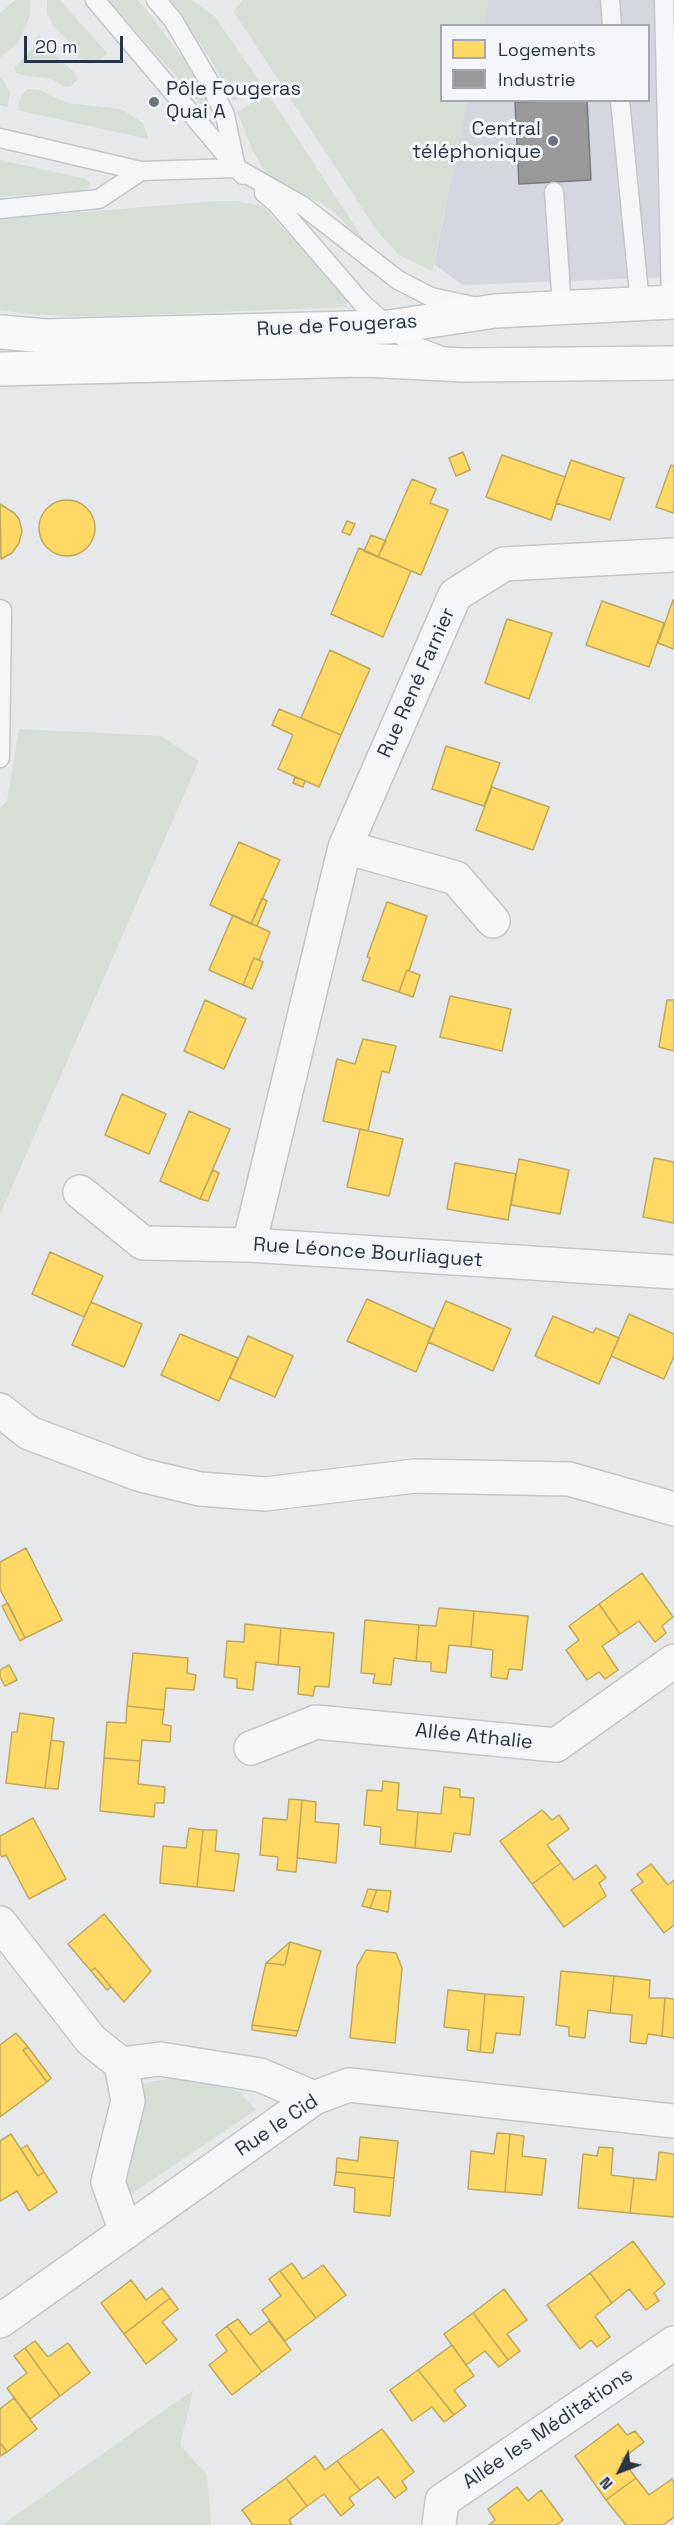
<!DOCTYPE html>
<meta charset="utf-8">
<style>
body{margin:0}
#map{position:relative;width:674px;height:2525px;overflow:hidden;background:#e6e8ea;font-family:"Space Grotesk",sans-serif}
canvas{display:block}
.legend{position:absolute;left:440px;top:24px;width:210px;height:78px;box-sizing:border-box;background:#f4f6f9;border:2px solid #a4a8b1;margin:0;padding:8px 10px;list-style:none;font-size:18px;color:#2b3445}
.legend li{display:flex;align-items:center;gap:12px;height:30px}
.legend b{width:30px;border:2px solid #a4a8b1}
.north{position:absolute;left:590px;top:2441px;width:60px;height:60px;-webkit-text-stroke:4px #f4f6f9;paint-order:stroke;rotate:228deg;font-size:16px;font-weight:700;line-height:24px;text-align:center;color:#2b3445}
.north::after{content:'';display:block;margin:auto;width:21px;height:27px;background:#2b3445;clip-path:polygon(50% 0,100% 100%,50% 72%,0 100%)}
.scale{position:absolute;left:24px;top:36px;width:99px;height:27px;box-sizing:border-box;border:3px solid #2b3445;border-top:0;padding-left:8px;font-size:18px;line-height:21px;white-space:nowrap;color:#2b3445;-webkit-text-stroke:4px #f4f6f9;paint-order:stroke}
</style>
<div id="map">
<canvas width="674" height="2525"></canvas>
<ul class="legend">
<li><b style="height:16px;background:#ffd966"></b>Logements</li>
<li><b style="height:16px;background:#999"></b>Industrie</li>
</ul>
<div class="north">N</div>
<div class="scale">20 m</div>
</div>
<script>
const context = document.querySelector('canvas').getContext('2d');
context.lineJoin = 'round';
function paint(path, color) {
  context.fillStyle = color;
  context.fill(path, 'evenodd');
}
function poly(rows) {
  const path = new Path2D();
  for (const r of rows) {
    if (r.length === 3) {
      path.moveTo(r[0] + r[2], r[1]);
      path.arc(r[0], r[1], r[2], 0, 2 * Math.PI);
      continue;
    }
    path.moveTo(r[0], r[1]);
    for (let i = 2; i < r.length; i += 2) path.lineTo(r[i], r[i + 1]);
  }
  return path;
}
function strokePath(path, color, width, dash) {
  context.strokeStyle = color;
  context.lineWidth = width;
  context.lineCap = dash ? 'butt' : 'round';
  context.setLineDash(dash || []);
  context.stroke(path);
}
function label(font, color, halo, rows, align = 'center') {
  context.font = font + ' "Space Grotesk",sans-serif';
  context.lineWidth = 6;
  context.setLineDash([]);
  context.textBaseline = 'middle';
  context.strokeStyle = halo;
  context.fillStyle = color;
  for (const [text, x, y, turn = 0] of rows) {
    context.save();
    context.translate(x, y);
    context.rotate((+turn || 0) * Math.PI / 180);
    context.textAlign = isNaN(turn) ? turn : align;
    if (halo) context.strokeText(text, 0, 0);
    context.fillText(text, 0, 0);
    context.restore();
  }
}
const built = poly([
 [488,0,674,0,674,277,462,285,434,264,467,101,648,100,648,26,483,25]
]);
const green = poly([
 [15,0,31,0,30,16,18,43,0,58,0,13],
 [47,0,60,0,107,53,98,63,88,64,79,58,68,41,53,25,47,14],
 [108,0,137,0,146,9,189,67,206,99,209,105,207,109,204,108],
 [169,0,192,0,215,17,262,85,233,101,208,55],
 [242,0,488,0,483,25,442,26,442,100,467,101,432,271,399,255,377,231,234,12],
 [39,35,59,59,74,72,78,79,70,87,65,87,52,79,22,75,16,72,15,67,32,49,36,38],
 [0,77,5,82,10,93,7,107,0,105],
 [28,89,40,90,67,103,121,109,143,123,148,139,17,110,21,95],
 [264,96,268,96,274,103,364,240,358,237,334,212,319,202,272,182,268,177,252,149,237,112],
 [0,160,86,179,90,183,89,187,82,191,0,197],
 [216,201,236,201,263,206,348,301,347,307,86,317,27,314,0,310,0,219],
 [19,729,161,736,199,761,0,1214,0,808,7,801],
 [188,2076,240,2092,256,2110,125,2198,118,2175,137,2128,143,2083],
 [193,2390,180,2445,207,2475,211,2525,2,2525]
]);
const homes = poly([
 [463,452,470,470,456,476,449,458,463,452],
 [502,455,565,477,551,520,486,497,502,455],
 [571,460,624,478,610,520,556,503,571,460],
 [671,465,674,466,674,513,656,507,671,465],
 [412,479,436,489,430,503,448,510,421,575,378,557,412,479],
 [67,528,28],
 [0,504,14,513,19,519,22,531,19,543,12,553,1,559,0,504],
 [347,521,355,524,350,535,342,532,347,521],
 [371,535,386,541,378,557,364,551,371,535],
 [359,548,411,571,383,637,331,614,359,548],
 [673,600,674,600,674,649,658,643,673,600],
 [602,601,664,623,649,667,586,645,602,601],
 [507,619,552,633,529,699,485,683,507,619],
 [330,650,370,669,341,735,301,718,330,650],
 [279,709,341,735,319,787,278,769,293,735,272,725,279,709],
 [446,746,500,763,484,806,432,789,446,746],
 [295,777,305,781,303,787,293,783,295,777],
 [492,787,549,807,533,850,476,830,492,787],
 [239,842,280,860,251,924,210,905,239,842],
 [262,898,267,901,257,926,251,924,262,898],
 [387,902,427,916,409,971,407,970,399,992,362,980,370,958,367,957,387,902],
 [233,915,270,932,259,960,254,958,243,985,209,970,233,915],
 [254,958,263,962,252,989,243,985,254,958],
 [407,970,420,975,413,997,399,992,407,970],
 [450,996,511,1009,502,1051,440,1037,450,996],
 [205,1000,246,1019,224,1069,184,1051,205,1000],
 [667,1000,674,1000,674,1051,659,1047,667,1000],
 [363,1039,396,1046,389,1073,382,1071,368,1131,323,1121,337,1059,355,1064,363,1039],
 [122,1094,166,1114,149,1154,105,1135,122,1094],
 [189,1111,230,1129,200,1199,160,1181,189,1111],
 [360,1129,403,1139,389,1196,347,1187,360,1129],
 [654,1158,674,1162,674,1223,643,1217,654,1158],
 [519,1159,569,1170,560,1214,511,1205,519,1159],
 [455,1163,516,1174,508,1220,447,1209,455,1163],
 [213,1170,219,1173,208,1201,200,1199,213,1170],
 [50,1252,103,1276,84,1317,32,1294,50,1252],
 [367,1299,434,1329,416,1372,347,1341,367,1299],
 [446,1301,511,1329,493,1371,428,1342,446,1301],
 [91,1302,142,1324,124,1367,72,1345,91,1302],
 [629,1314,674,1334,674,1356,664,1379,611,1356,629,1314],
 [553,1316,593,1333,596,1328,619,1338,599,1384,535,1356,553,1316],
 [180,1334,238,1358,219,1401,161,1375,180,1334],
 [248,1336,293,1356,275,1397,230,1378,248,1336],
 [26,1548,62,1620,25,1638,0,1589,0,1562,26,1548],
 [642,1573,673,1617,662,1626,666,1633,655,1642,639,1621,620,1634,599,1604,642,1573],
 [8,1603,25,1638,20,1641,2,1606,8,1603],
 [599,1604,620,1634,602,1646,618,1670,605,1679,599,1672,587,1680,566,1650,579,1640,569,1626,599,1604],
 [439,1608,474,1611,471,1647,449,1645,446,1673,431,1671,431,1662,416,1661,419,1625,436,1626,439,1608],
 [474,1611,528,1616,522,1670,509,1669,507,1679,491,1677,493,1650,471,1647,474,1611],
 [365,1620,419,1625,416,1661,394,1658,391,1685,373,1683,375,1674,361,1673,365,1620],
 [245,1624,281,1628,278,1665,256,1662,253,1690,237,1688,237,1679,224,1677,227,1641,244,1642,245,1624],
 [281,1628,334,1633,329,1687,315,1686,313,1696,298,1694,300,1667,278,1665,281,1628],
 [133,1653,188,1658,187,1673,196,1675,194,1690,166,1688,164,1710,127,1706,133,1653],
 [9,1665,17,1680,5,1686,0,1677,0,1670,9,1665],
 [127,1706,164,1710,162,1724,171,1726,170,1742,142,1740,140,1761,104,1758,107,1722,126,1723,127,1706],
 [20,1713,54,1718,45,1788,6,1783,12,1732,17,1732,20,1713],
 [51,1740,64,1742,58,1789,45,1788,51,1740],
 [104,1758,140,1761,138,1784,165,1787,164,1803,155,1803,154,1817,100,1811,104,1758],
 [383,1781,399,1783,397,1810,418,1812,415,1848,380,1844,381,1827,364,1825,367,1790,382,1791,383,1781],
 [444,1787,460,1789,460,1797,474,1798,470,1835,454,1833,451,1852,415,1848,418,1812,441,1814,444,1787],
 [289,1799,302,1800,296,1872,277,1870,278,1857,260,1855,263,1818,287,1820,289,1799],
 [302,1800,316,1802,315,1822,339,1824,336,1863,297,1858,302,1800],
 [542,1810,552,1820,559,1815,569,1829,547,1845,561,1863,532,1884,500,1841,542,1810],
 [33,1818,66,1879,29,1899,6,1855,2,1857,0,1854,0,1836,33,1818],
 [189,1828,203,1830,197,1887,160,1883,163,1846,186,1848,189,1828],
 [203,1830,217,1830,215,1851,239,1854,234,1891,197,1887,203,1830],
 [561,1863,574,1880,596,1865,606,1878,599,1883,606,1896,564,1927,532,1884,561,1863],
 [651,1864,668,1885,674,1880,674,1925,664,1933,631,1890,643,1882,637,1874,651,1864],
 [368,1889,377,1890,370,1908,362,1906,368,1889],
 [377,1890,391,1891,388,1912,370,1908,377,1890],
 [104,1914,151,1971,124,2002,95,1968,91,1971,68,1944,104,1914],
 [290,1942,321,1951,298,2031,252,2025,266,1963,285,1965,290,1942],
 [290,1942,285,1965,266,1963,290,1942],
 [366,1950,396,1953,402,1968,395,2043,350,2038,357,1966,366,1950],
 [95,1968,111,1987,107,1990,91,1971,95,1968],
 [561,1971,614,1976,610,2013,588,2010,585,2038,569,2036,569,2027,556,2025,561,1971],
 [614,1976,650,1980,649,1998,665,1998,662,2036,648,2034,646,2044,630,2042,632,2015,610,2013,614,1976],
 [448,1990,485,1994,480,2052,467,2050,469,2030,444,2027,448,1990],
 [485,1994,524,1997,520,2035,496,2033,493,2053,480,2052,485,1994],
 [665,1998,674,1999,674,2038,662,2036,665,1998],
 [252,2025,298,2031,296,2036,252,2030,252,2025],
 [16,2033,28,2047,23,2050,47,2082,0,2117,0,2045,16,2033],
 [28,2047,51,2078,47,2082,23,2050,28,2047],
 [497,2133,510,2134,505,2192,468,2189,471,2151,494,2154,497,2133],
 [11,2134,38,2176,44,2172,57,2192,29,2211,17,2191,0,2201,0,2141,11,2134],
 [510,2134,524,2136,522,2156,546,2159,542,2195,505,2192,510,2134],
 [360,2137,398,2141,394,2178,336,2172,337,2158,358,2161,360,2137],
 [27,2145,44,2172,38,2176,21,2149,27,2145],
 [599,2147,613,2148,611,2175,634,2178,630,2213,578,2208,583,2154,597,2156,599,2147],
 [659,2152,674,2154,674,2217,630,2213,634,2178,656,2180,659,2152],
 [336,2172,394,2178,390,2216,354,2212,355,2188,334,2185,336,2172],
 [633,2241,665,2284,654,2293,659,2301,646,2310,629,2289,612,2303,590,2273,633,2241],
 [292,2263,303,2279,323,2265,346,2295,316,2318,280,2271,292,2263],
 [280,2271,316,2318,285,2341,262,2310,281,2296,269,2279,280,2271],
 [590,2273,612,2303,595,2316,610,2337,597,2347,591,2340,580,2349,547,2305,590,2273],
 [131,2280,146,2300,162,2288,170,2298,124,2334,101,2303,131,2280],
 [504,2289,527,2320,507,2334,520,2351,508,2360,473,2313,504,2289],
 [170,2298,178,2309,162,2322,177,2340,146,2364,124,2334,170,2298],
 [473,2313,508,2360,499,2367,485,2351,466,2365,444,2334,473,2313],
 [238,2319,250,2335,269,2321,291,2350,262,2372,227,2326,238,2319],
 [227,2326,262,2372,232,2395,209,2365,227,2351,216,2335,227,2326],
 [35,2341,48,2357,68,2343,90,2373,60,2396,25,2348,35,2341],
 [452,2345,474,2376,454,2390,466,2406,454,2415,418,2370,452,2345],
 [25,2348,60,2396,30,2419,7,2388,27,2373,14,2356,25,2348],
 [418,2370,454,2415,444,2422,432,2407,412,2421,390,2390,418,2370],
 [14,2398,37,2429,7,2452,0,2443,0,2409,14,2398],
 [618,2424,627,2435,635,2431,644,2442,622,2459,636,2478,606,2500,575,2456,618,2424],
 [382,2429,414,2472,402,2481,407,2489,395,2498,378,2477,360,2490,337,2461,382,2429],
 [0,2443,7,2452,0,2456,0,2443],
 [315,2456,325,2470,337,2461,360,2490,349,2498,354,2505,341,2516,324,2494,307,2506,286,2478,315,2456],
 [286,2478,307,2506,289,2520,292,2525,253,2525,242,2510,286,2478],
 [636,2478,649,2495,672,2479,674,2483,674,2517,663,2525,626,2525,606,2500,636,2478],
 [517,2487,528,2501,541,2490,563,2520,556,2525,489,2525,495,2520,488,2509,517,2487]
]);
const industry = poly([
 [587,100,591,180,519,184,515,102,587,100]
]);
const lane = poly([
 [95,0,243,175],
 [156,0,173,20,207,78,225,115,235,163],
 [610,0,612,26],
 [664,0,671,302],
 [620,100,640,304],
 [0,138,141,171,236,168,303,206,398,280,431,297,473,306],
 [554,192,562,307],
 [264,193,276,203,362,303,389,327,418,347,437,354],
 [0,209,99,199,141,171],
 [0,609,2,610,0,758]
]);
const street = poly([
 [345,847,456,878,493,921],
 [80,1192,143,1243,249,1245,674,1272],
 [249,1245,345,847,455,595,504,564,674,555],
 [0,1410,29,1433,141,1475,200,1489,265,1494,415,1476,569,1479,674,1509],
 [251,1748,316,1722,556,1745,674,1661],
 [0,1923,91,2040,121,2064,160,2059,260,2075,314,2098],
 [121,2064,128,2101,108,2182,126,2232],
 [0,2321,314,2098,349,2085,674,2121],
 [439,2525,442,2501,674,2343]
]);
const secondary = poly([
 [0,332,46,336,389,327,495,311,674,302],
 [0,369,364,360,464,365,674,363]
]);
const markers = [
 [154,102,6,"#6c737f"],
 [553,141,6,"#6c737f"]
];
const poiNames = [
 ["Pôle Fougeras",166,90],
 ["Quai A",166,113],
 ["Central",541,130,"right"],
 ["téléphonique",541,153,"right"]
];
const streetNames = [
 ["Rue de Fougeras",337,326,-3],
 ["Rue René Farnier",417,683,-66],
 ["Rue Léonce Bourliaguet",368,1253,4],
 ["Allée Athalie",474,1737,6],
 ["Rue le Cid",277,2126,-34],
 ["Allée les Méditations",548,2429,-34]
];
paint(built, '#d4d7dd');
paint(green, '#d6ded6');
paint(homes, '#ffd966');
strokePath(homes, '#bfa85c', 1.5);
paint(industry, '#999');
strokePath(industry, '#787b80', 1.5);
strokePath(lane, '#c4c6c8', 21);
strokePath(street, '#c4c6c8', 36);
strokePath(secondary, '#c4c6c8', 36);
strokePath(lane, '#f5f6f7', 18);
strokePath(street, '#f5f6f7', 33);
strokePath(secondary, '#f8f8f8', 33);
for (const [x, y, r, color] of markers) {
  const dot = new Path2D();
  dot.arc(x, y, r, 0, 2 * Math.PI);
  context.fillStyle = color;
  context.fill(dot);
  strokePath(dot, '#f4f6f9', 2);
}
label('20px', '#2b3445', '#f4f6f9', poiNames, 'left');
label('20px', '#2b3445', '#f4f6f9', streetNames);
</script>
